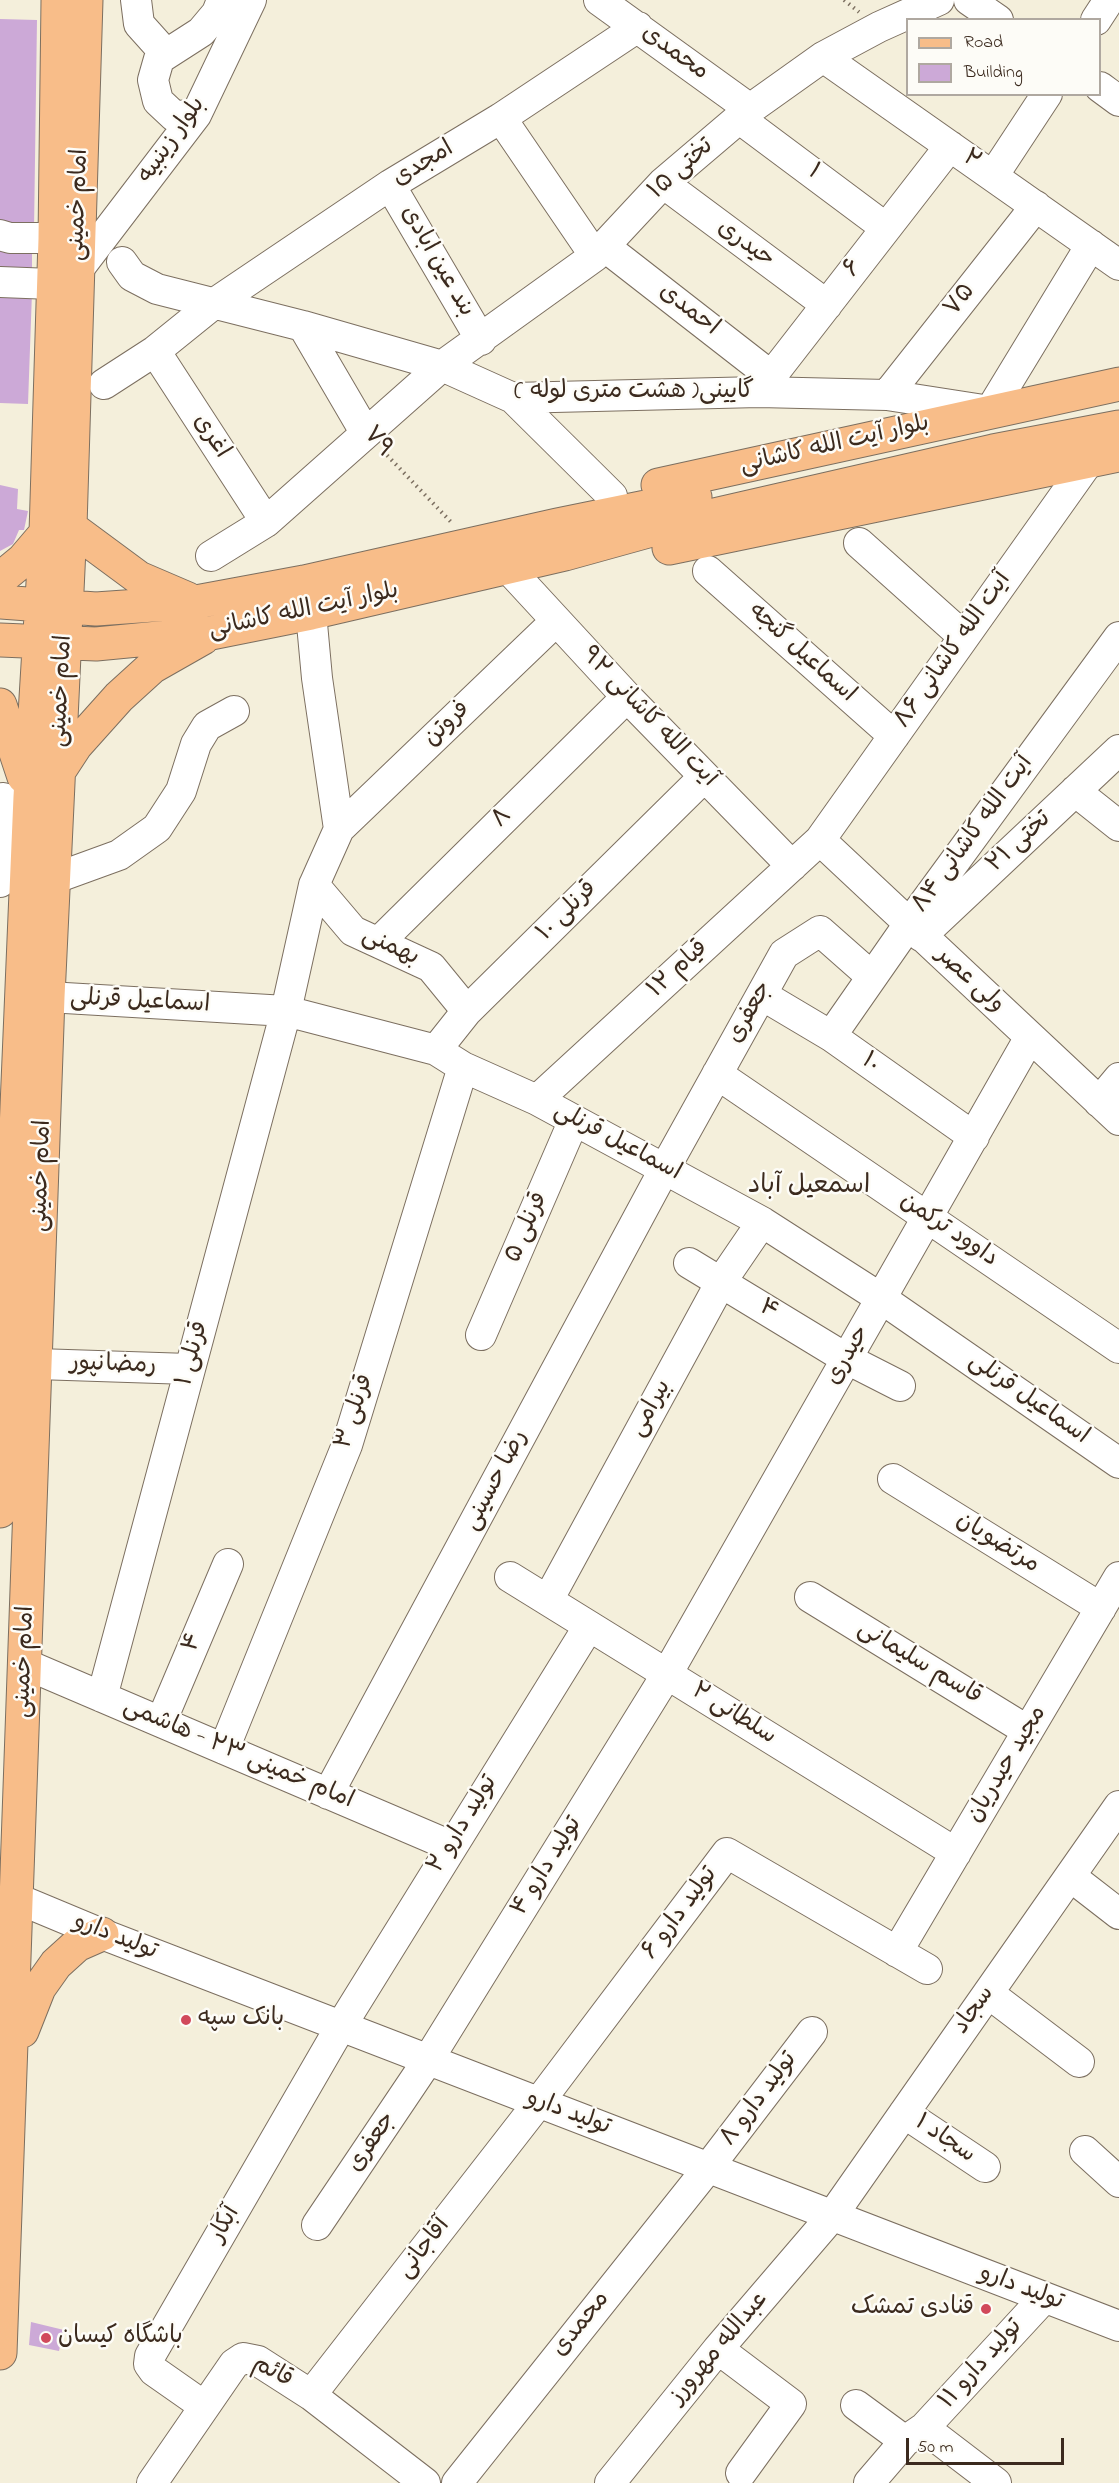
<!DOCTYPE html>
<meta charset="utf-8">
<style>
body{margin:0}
#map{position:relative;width:1119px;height:2483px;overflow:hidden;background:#f4efdb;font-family:"Indie Flower",sans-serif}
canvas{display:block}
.legend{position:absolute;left:906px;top:18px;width:195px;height:78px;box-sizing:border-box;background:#fdfcf7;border:2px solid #afa8a0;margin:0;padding:8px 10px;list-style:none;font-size:18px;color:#3b2a1e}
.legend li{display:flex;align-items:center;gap:12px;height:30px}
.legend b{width:30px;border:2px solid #afa8a0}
.scale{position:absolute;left:906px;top:2438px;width:158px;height:27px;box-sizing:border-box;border:3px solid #3b2a1e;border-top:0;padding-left:8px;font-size:18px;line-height:21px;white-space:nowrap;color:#3b2a1e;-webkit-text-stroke:4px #fdfcf7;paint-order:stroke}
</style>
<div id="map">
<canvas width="1119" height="2483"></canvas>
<ul class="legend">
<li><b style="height:8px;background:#f8bd89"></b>Road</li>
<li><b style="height:16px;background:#cca9d7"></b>Building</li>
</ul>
<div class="scale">50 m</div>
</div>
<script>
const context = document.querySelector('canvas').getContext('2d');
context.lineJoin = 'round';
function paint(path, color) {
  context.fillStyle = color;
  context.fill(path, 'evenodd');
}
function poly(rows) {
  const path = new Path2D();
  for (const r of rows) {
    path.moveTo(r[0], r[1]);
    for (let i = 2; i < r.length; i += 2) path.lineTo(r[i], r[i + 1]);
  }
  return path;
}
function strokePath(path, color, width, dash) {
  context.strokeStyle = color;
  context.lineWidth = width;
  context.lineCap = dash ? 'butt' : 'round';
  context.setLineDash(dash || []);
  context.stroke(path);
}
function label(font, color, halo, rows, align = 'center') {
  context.font = font + ' "Indie Flower","Playpen Sans Arabic",sans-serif';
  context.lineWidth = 5;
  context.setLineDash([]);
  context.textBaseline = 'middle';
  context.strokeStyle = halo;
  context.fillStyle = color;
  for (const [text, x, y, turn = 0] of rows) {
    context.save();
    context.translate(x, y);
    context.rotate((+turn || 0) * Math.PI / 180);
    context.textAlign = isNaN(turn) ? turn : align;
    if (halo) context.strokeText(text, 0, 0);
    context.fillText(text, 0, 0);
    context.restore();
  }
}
const building = poly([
 [0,19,37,20,34,230,0,232],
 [0,245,32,249,32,275,0,275],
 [0,290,32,292,28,404,0,403],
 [0,485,18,489,17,509,28,511,24,530,19,530,13,544,0,551],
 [31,2322,64,2330,59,2351,29,2345]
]);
const path = poly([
 [844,0,859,12],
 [383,451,451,522]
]);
const minor = poly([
 [136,0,139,24,165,53],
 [599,0,750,109],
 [969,0,998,20],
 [1096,20,1109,0],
 [823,57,1119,265],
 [1100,87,1119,101],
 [196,115,174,116,158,101,153,80,159,59,201,32,217,13,222,0],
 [501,118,595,256],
 [740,119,886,228],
 [993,176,1047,94],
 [663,183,827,305],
 [390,185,481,340],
 [0,235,10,238,79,238],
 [604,246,771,376],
 [122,262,132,276,157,289,303,326,442,366,513,398,759,392,887,395,990,411,1091,245],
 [77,271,196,115,251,0],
 [0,282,52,284],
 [303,326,365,432],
 [155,351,266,522],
 [104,384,155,351,212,305,390,185,501,118,638,27],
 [759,392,950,146],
 [887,395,1036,206],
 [513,398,612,496],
 [859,543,964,637],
 [211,556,266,522,442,366,595,256,663,183,750,109,823,57,879,27,939,0],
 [507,567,627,697,792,866],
 [708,571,894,736],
 [1075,791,1119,826],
 [339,829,556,621],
 [820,840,1119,1120],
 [53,879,119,855,157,828,181,791,196,744,207,726,234,711],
 [0,882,3,798],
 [314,885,353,931,431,967,467,1011],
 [921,936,1119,750],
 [379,942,627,697],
 [762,995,831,1036,974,1137],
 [48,997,286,1011,436,1050,463,1067,537,1100,762,1222,882,1299,1119,1463],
 [831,1036,909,924,1119,637],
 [436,1050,467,1011,704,777],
 [717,1074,1119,1348],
 [537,1100,820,840,1089,461],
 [1099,1102,1119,1078],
 [689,1263,847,1359,900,1386],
 [481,1335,574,1120],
 [37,1364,189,1369],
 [893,1479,1101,1608],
 [510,1577,956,1853],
 [810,1597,1028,1731],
 [548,1600,721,1282,762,1222],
 [25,1664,451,1846],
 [102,1697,286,1011,314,885,339,829,317,678,311,613],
 [161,1722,228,1564],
 [224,1749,347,1445,463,1067],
 [328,1794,665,1168,784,954,820,931,871,976],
 [1070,1876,1119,1914],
 [18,1899,102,1934,1119,2326],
 [897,1952,1119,1577],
 [988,1993,1079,2062],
 [904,2113,985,2167],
 [1085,2151,1119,2182],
 [317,2225,428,2060,667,1674,1030,1037],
 [718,2349,791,2404,741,2473],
 [311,2395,539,2102,727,1853,927,1969],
 [856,2405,905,2441],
 [204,2406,154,2371,149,2364,150,2356,341,2026,589,1626],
 [924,2428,996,2483],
 [152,2483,234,2364,243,2358,258,2361,311,2395,425,2483],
 [457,2483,708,2168,812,2032],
 [610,2483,718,2349,832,2216,1119,1806],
 [869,2483,905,2441,924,2428,1044,2298]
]);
const major = poly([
 [658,485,1119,384],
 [70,527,139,578,188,599],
 [669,548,1119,455],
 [0,579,23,560,46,533],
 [0,602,96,609,196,602,304,582,557,525,695,497],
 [0,640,96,644,211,633,311,613,565,554,666,526,993,451,1119,427],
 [0,705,24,777],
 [59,771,76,745,119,697,152,667,203,638],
 [0,1511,30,797,46,533,55,239,58,0],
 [22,2031,39,1988,56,1964,77,1945,102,1934],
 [0,2353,48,997,70,527,86,0]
]);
const markers = [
 [186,2020,6,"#d1495b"],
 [986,2309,6,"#d1495b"],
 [46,2338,6,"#d1495b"]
];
const streetNames = [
 ["محمدی",674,54,36],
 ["بلوار زینبیه",173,141,-55],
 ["۲",971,161,35],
 ["امجدی",424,165,-31],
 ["تختی ۱۵",682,170,-42],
 ["۱",813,173,37],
 ["امام خمینی",80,205,-88],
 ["حیدری",745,245,36],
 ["بند عین ابادی",436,262,60],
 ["۶",854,269,-52],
 ["۷۵",961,301,-52],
 ["احمدی",688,311,38],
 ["گایینی( هشت متری لوله )",634,393],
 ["اغری",210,437,57],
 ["۷۹",377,443,49],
 ["بلوار آیت الله کاشانی",835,446,-13],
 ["بلوار آیت الله کاشانی",304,612,-12],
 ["آیت الله کاشانی ۸۶",954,651,-55],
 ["اسماعیل گنجه",801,654,42],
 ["امام خمینی",63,691,-87],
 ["آیت الله کاشانی ۹۲",648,718,46],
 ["فروتن",448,725,-44],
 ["۸",503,819,-45],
 ["آیت الله کاشانی ۸۴",974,835,-54],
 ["تختی ۲۱",1020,843,-43],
 ["قرنلی ۱۰",568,912,-45],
 ["بهمنی",390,948,25],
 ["۱۲ قیام",679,970,-43],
 ["ولی عصر",969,981,43],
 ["اسماعیل قرنلی",140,1003,3],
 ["جعفری",751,1013,-61],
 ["۱۰",870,1064,35],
 ["اسماعیل قرنلی",617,1143,28],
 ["امام خمینی",43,1176,-88],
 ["قرنلی ۵",528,1228,-67],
 ["داوود ترکمن",948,1231,34],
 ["۴",768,1311,31],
 ["قرنلی ۱",194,1354,-75],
 ["حیدری",849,1356,-60],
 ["رمضانپور",113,1366,2],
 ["اسماعیل قرنلی",1028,1400,35],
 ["بیرامی",652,1409,-61],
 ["قرنلی ۳",356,1412,-72],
 ["رضا حسینی",497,1481,-62],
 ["مرتضویان",997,1544,32],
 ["۴",194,1643,-67],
 ["امام خمینی",26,1662,-88],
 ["قاسم سلیمانی",919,1664,31],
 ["۲ سلطانی",733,1715,32],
 ["امام خمینی ۲۳ - هاشمی",238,1755,23],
 ["مجید حیدریان",1008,1765,-59],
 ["تولید دارو ۲",464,1825,-58],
 ["تولید دارو ۴",548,1867,-58],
 ["تولید دارو ۶",681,1914,-53],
 ["تولید دارو",115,1938,22],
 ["سجاد",975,2011,-55],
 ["تولید دارو ۸",760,2100,-53],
 ["تولید دارو",568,2114,21],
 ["سجاد ۱",944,2140,34],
 ["جعفری",373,2143,-56],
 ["آبکار",226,2225,-60],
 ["آقاجانی",425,2249,-52],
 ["تولید دارو",1021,2289,21],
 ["محمدی",582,2325,-51],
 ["عبدالله مهرورز",720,2349,-50],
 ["تولید دارو ۱۱",982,2365,-48],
 ["قائم",272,2373,28]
];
const poiNames = [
 ["بانک سپه",198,2020],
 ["قنادی تمشک",974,2309,"right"],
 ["باشگاه کیسان",58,2338]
];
const neighbourhoodNames = [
 ["اسمعیل آباد",809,1188]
];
paint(building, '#cca9d7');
strokePath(minor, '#7c6f60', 32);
strokePath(major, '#7c6f60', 35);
strokePath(path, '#7c6f60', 4, [1.5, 4.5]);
strokePath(minor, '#fff', 30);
strokePath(major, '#f8bd89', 33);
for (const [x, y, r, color] of markers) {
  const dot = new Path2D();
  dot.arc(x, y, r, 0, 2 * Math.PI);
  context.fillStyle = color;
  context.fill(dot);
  strokePath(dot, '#fdfcf7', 2);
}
label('24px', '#3b2a1e', '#fdfcf7', streetNames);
label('24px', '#3b2a1e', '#fdfcf7', poiNames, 'left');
label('26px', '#3b2a1e', '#fdfcf7', neighbourhoodNames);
</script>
